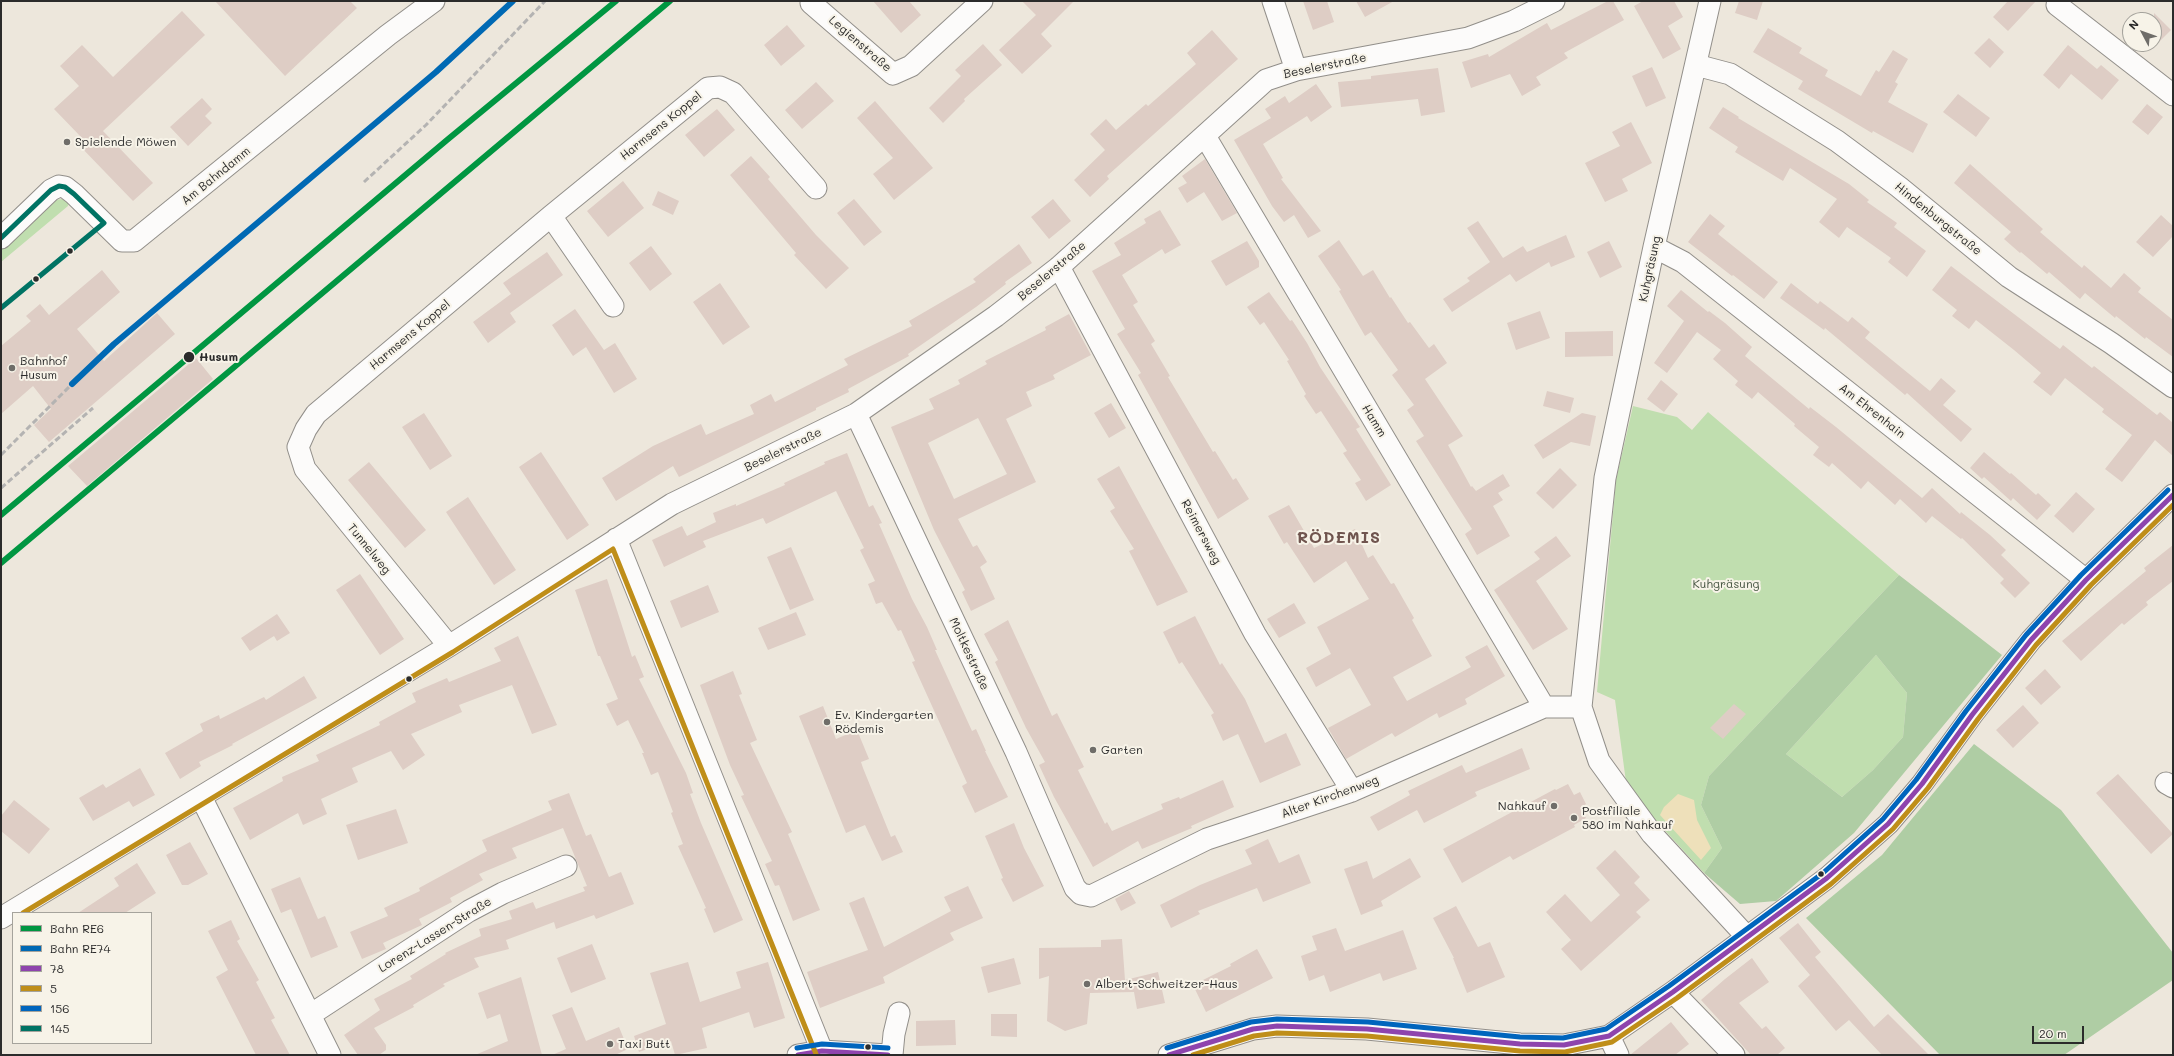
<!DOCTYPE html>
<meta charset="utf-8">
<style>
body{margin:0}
#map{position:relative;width:2174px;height:1056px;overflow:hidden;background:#ede7dc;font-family:Mali,sans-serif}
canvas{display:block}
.frame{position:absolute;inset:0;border:2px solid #2b2b2b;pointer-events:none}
.legend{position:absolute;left:12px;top:912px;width:140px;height:132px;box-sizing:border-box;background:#f7f3e8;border:1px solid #a5a39c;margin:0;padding:5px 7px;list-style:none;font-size:12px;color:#2b2b2b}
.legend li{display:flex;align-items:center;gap:8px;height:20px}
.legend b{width:20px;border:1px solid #a5a39c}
.north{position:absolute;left:2122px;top:12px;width:40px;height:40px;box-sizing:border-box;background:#f7f3e8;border:1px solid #a5a39c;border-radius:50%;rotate:311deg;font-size:11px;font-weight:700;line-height:16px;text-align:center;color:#2b2b2b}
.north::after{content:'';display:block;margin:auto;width:14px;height:18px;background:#6f6d69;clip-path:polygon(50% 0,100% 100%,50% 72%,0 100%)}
.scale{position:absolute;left:2032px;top:1026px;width:52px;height:18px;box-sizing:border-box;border:2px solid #2b2b2b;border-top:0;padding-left:5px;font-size:12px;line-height:14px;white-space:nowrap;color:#2b2b2b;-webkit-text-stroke:3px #f7f3e8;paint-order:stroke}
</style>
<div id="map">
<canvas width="2174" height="1056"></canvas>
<div class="frame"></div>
<ul class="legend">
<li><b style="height:5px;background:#009641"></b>Bahn RE6</li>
<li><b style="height:5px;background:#0069b4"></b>Bahn RE74</li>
<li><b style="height:5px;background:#8e44ad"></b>78</li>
<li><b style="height:5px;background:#bf8e19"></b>5</li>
<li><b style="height:5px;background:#0065bd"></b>156</li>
<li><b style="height:5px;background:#007364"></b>145</li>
</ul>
<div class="north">N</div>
<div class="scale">20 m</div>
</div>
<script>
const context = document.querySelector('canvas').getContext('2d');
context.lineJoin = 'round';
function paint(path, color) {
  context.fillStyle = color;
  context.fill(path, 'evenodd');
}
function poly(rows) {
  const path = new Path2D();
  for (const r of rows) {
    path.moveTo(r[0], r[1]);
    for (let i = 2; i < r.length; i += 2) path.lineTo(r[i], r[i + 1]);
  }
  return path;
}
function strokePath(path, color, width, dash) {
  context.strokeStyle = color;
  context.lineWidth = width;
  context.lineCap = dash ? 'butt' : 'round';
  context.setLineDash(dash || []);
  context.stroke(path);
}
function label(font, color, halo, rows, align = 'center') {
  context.font = font + ' Mali,sans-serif';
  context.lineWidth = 4;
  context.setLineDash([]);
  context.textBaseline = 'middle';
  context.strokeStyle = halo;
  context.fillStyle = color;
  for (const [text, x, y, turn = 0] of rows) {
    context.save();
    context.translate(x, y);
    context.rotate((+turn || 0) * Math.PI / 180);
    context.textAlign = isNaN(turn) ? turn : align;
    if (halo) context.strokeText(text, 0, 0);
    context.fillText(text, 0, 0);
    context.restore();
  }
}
const green = poly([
 [62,199,69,201,68,206,1,262,1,250,43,210,55,200],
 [1633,406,1677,417,1692,430,1708,412,1899,575,1709,776,1701,805,1722,848,1704,873,1645,809,1626,782,1615,700,1597,692,1616,480],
 [1876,655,1907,693,1903,737,1873,770,1842,797,1786,754]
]);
const forest = poly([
 [1899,575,2002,655,1854,833,1776,901,1740,904,1704,873,1722,848,1701,805,1709,776],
 [1876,655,1907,693,1903,737,1873,770,1842,797,1786,754],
 [1974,744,2061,810,2173,953,2173,980,2064,1055,1940,1055,1806,918,1882,855]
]);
const sand = poly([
 [1678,794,1694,800,1697,820,1711,848,1701,860,1660,815,1664,807]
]);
const building = poly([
 [215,1,350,1,357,8,285,76],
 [873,1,909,1,921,15,901,33],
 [1022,1,1074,1,1041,34,1052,46,1022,74,999,50,1036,15],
 [1303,1,1327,1,1334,22,1313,30],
 [1356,1,1394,1,1365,17],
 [1608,1,1613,1,1624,20,1564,53,1568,58,1536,77,1541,85,1522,96,1510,74,1471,88,1462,62,1488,54,1489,57,1547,23,1551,30],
 [1643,1,1674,1,1683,17,1668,26,1681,49,1663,59,1634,6],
 [1739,1,1763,1,1757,20,1735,13],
 [2008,1,2036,1,2008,31,1993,17],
 [182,11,205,35,103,131,153,183,133,201,77,143,82,138,54,109,79,86,60,66,82,45,113,77],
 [2154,13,2171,30,2154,47],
 [787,25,805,46,781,66,764,45],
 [1768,28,1802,48,1799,53,1828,70,1825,76,1861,96,1876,70,1879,72,1893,50,1908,59,1895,82,1898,84,1888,102,1928,124,1913,153,1873,131,1872,133,1798,89,1803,81,1753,52],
 [1212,30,1238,59,1107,176,1109,179,1090,197,1074,180,1105,150,1090,134,1106,119,1116,130,1146,104,1148,106,1196,64,1187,53],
 [1989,38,2004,52,1990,68,1974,53],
 [983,44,1002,65,964,99,965,101,943,123,929,108,961,76,955,70],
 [2068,45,2097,69,2101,65,2119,80,2102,100,2071,74,2059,89,2043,75],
 [1652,67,1666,98,1646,107,1632,76],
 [1438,68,1445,112,1421,116,1418,99,1341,107,1338,82,1371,79,1371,76],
 [816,82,834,101,802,129,785,110],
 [1316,84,1332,107,1311,122,1307,116,1263,144,1283,178,1281,179,1321,231,1308,238,1294,215,1284,222,1272,206,1234,140,1271,118,1265,109,1285,96,1289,103],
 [1958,94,1990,118,1976,137,1943,112],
 [202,98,212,109,205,116,212,123,188,146,170,127],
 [875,101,933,168,894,200,873,174,893,158,857,118],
 [2147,104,2163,117,2148,135,2132,122],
 [1723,107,1739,117,1738,118,1849,184,1869,200,1867,202,1897,223,1894,227,1926,251,1907,277,1888,262,1891,258,1847,227,1839,238,1819,222,1837,199,1790,168,1783,181,1735,152,1738,147,1709,128],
 [717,109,735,130,704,157,685,135],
 [1631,122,1652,163,1622,179,1628,191,1605,202,1585,163,1620,146,1612,132],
 [751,156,770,177,768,179,816,235,849,268,826,289,794,255,796,253,730,175],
 [1205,159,1237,213,1222,221,1204,192,1187,203,1178,188,1187,183,1182,176],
 [1970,164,2043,229,2040,232,2082,268,2084,265,2111,288,2124,273,2141,288,2138,292,2173,320,2173,357,2146,337,2145,339,2116,316,2115,318,2085,293,2080,299,2049,272,2047,274,2021,252,2020,253,2004,239,2011,232,1954,183],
 [623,181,644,208,608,237,587,211],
 [658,191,679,201,673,215,652,205],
 [854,199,882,232,864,246,837,213],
 [1053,199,1071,221,1049,239,1031,217],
 [1160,210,1181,245,1165,254,1162,249,1122,275,1138,302,1133,305,1155,341,1151,344,1170,376,1168,377,1213,452,1215,451,1233,480,1236,478,1249,499,1218,519,1138,375,1141,373,1117,334,1125,329,1092,271,1121,255,1114,243,1146,223,1144,219],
 [1710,214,1725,226,1718,234,1778,282,1764,299,1733,275,1732,276,1688,242],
 [2161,215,2173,226,2173,236,2153,257,2136,242],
 [1478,221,1503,258,1523,246,1527,252,1566,235,1575,257,1551,267,1549,262,1516,282,1510,274,1452,312,1443,299,1470,281,1467,278,1490,262,1467,228],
 [1339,240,1363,276,1373,270,1390,298,1391,297,1408,323,1410,322,1429,348,1434,344,1447,363,1425,379,1463,436,1448,445,1471,487,1472,486,1476,491,1503,474,1510,486,1498,493,1503,500,1493,506,1510,536,1477,555,1465,534,1472,529,1416,441,1424,436,1407,410,1414,405,1392,375,1398,370,1371,332,1365,336,1339,291,1341,290,1318,256],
 [1247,241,1259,261,1259,267,1226,286,1211,261],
 [1609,241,1622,267,1600,278,1587,252],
 [1019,244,1032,263,1005,282,1006,284,976,307,908,354,909,356,848,389,849,392,816,408,816,410,679,477,673,466,616,501,602,478,653,446,701,424,706,435,754,414,750,405,771,394,775,402,848,365,844,359,912,326,909,321,976,282,973,279],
 [651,246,672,274,650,291,629,263],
 [547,252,563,275,510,313,516,322,488,343,473,322,511,294,503,283],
 [1951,266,2060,349,2063,345,2092,368,2094,366,2157,415,2160,412,2173,423,2173,456,2155,440,2122,482,2105,469,2132,435,2102,412,2104,409,2065,378,2051,396,2033,382,2041,373,2014,350,1976,320,1969,329,1952,316,1957,310,1932,290],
 [102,270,120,292,77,329,104,361,157,313,175,334,49,442,34,425,51,409,33,386,1,414,1,346,31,321,26,316,40,304,49,315],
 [720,283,750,327,723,345,693,302],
 [1791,283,1818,304,1820,301,1848,322,1852,317,1870,332,1865,338,1930,391,1941,378,1956,391,1943,405,1972,429,1961,442,1907,393,1905,395,1825,328,1824,330,1780,298],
 [1681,290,1708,312,1709,311,1725,323,1752,347,1745,356,1809,409,1810,407,1836,427,1922,498,1932,488,1960,514,1961,512,1990,535,2006,550,2001,555,2030,583,2015,598,2000,583,2004,579,1962,538,1961,539,1932,516,1926,523,1900,499,1895,505,1868,481,1861,489,1832,463,1829,467,1813,455,1819,447,1794,426,1795,424,1758,392,1752,399,1735,385,1738,381,1713,359,1721,350,1697,332,1667,373,1654,363,1684,321,1667,306],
 [1269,292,1290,321,1292,320,1307,343,1320,367,1360,427,1356,429,1391,485,1366,501,1355,483,1361,480,1343,453,1347,451,1321,411,1316,414,1304,396,1306,394,1287,361,1289,360,1264,322,1260,325,1247,307],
 [575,309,604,350,615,343,637,379,614,393,586,347,573,356,552,325],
 [1540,311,1550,338,1516,350,1507,323],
 [1069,314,1091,355,1053,375,1055,379,1026,392,1032,406,1006,419,1036,482,958,519,973,547,977,545,987,562,980,567,995,599,971,611,962,592,965,590,934,530,891,427,934,409,929,399,960,384,958,380,987,364,985,361,1046,330,1045,327],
 [978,418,1007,474,954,499,928,443],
 [1613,331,1613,356,1565,357,1565,332],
 [196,358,213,379,87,486,68,466],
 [1661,380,1678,394,1664,412,1647,399],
 [1547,391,1574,398,1570,413,1543,406],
 [1111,403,1126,428,1109,438,1094,413],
 [424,413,452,456,430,470,402,427],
 [1582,413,1596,416,1590,446,1571,442,1543,459,1534,445],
 [541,452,589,525,567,540,519,467],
 [1984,452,2010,474,2011,473,2036,495,2038,493,2051,505,2037,520,2013,498,2011,501,1984,477,1982,479,1970,468],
 [847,453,869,507,873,505,882,523,879,524,912,599,927,627,937,650,935,650,972,731,976,729,986,751,985,751,1008,797,975,813,962,786,967,783,912,662,915,661,901,630,898,631,882,602,876,604,868,584,875,581,860,550,864,548,836,491,766,524,763,518,703,541,706,547,664,567,652,540,682,526,687,536,716,522,713,513,736,504,736,506,785,485,784,483,825,464,824,462],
 [369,462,426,530,405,548,348,480],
 [1119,466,1188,592,1157,606,1129,551,1134,549,1110,511,1115,508,1097,479],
 [1560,468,1577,485,1553,509,1536,493],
 [2076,492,2095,509,2073,533,2054,516],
 [468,497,516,570,494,585,446,512],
 [1289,505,1314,548,1355,529,1368,558,1373,555,1391,584,1394,583,1414,618,1412,620,1432,656,1393,677,1407,701,1471,667,1465,657,1487,645,1505,676,1465,699,1467,704,1439,718,1437,713,1395,737,1392,733,1346,759,1328,728,1371,705,1350,668,1316,687,1306,668,1331,654,1317,627,1369,599,1346,561,1314,583,1287,542,1284,544,1268,516],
 [1556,536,1571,556,1536,581,1568,629,1533,650,1494,590,1540,559,1534,552],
 [2173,545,2173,581,2146,602,2148,605,2124,625,2122,623,2081,661,2062,641,2146,571,2144,568],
 [791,547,814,600,790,610,767,557],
 [360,574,404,639,380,655,336,590],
 [607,579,632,657,635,655,644,677,639,679,686,773,693,793,690,794,701,823,743,920,714,933,704,909,706,908,678,846,683,844,671,813,673,812,658,772,651,775,642,753,644,753,628,720,617,726,606,704,618,699,600,656,598,656,575,590],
 [708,585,719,612,681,628,670,601],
 [1294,603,1306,623,1279,638,1267,619],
 [796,612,806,635,768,650,758,628],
 [277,614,290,633,277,641,274,636,250,651,241,638],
 [1195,616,1220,665,1222,663,1245,699,1265,743,1286,733,1301,765,1260,783,1238,734,1223,741,1211,715,1214,713,1182,662,1179,664,1163,632],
 [1008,620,1052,716,1057,713,1084,767,1078,770,1105,824,1107,822,1112,831,1163,809,1161,804,1179,797,1180,799,1223,780,1234,807,1191,826,1192,828,1142,849,1138,841,1093,867,1054,797,1039,765,1045,762,1026,728,995,662,998,660,984,634],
 [518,636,557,725,532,734,512,685,459,705,462,712,411,734,425,755,403,770,391,751,352,768,358,782,321,799,327,814,303,825,298,813,250,840,233,808,283,781,282,777,319,761,316,755,380,725,379,722,416,702,412,693,447,678,449,682,501,661,494,648],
 [2045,669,2061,687,2041,705,2025,688],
 [733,671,742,694,739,695,757,740,750,743,792,832,788,834,820,910,793,921,779,885,775,886,765,864,772,861,741,796,744,795,730,765,700,685],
 [304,676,317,698,232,744,233,745,199,762,201,766,180,779,165,753,203,731,200,724,219,715,220,719,264,697,266,700],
 [1734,704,1746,714,1723,739,1710,728],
 [2023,705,2039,723,2013,748,1996,730],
 [823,706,836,739,857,730,869,759,861,762,863,768,891,837,895,835,903,852,882,861,865,825,846,833,799,716],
 [1522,748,1530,769,1475,792,1477,796,1424,823,1417,810,1378,831,1370,817,1410,795,1408,791,1462,765,1466,773],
 [140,768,155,795,133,807,129,801,93,821,79,798,103,784,106,788],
 [2118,774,2173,834,2151,854,2096,793],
 [1568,784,1574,795,1580,792,1586,804,1581,808,1586,818,1574,825,1575,827,1513,860,1510,856,1462,883,1443,849,1555,789,1556,790],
 [569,793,586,836,591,834,609,877,621,872,634,904,596,919,594,915,556,929,554,922,506,940,509,949,474,958,479,967,443,984,445,986,413,1005,414,1007,374,1028,386,1045,386,1050,379,1055,358,1055,344,1035,380,1010,374,999,412,979,410,976,446,954,445,953,481,936,479,929,512,919,509,911,533,902,536,909,585,891,583,887,587,886,563,828,512,848,517,858,479,874,483,880,450,898,452,902,419,919,422,925,383,943,386,949,362,959,350,932,388,916,384,908,420,891,419,888,487,851,482,840,552,810,548,801],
 [14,800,50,829,29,854,1,831,1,816],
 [396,809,408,843,358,860,346,825],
 [1014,823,1024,848,1044,886,1013,902,1001,879,1003,878,985,836],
 [1268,839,1279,863,1299,854,1311,883,1263,902,1257,888,1198,911,1200,914,1171,928,1160,905,1200,885,1252,864,1245,850],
 [190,842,208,874,188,885,182,885,166,855],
 [1615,850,1640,877,1634,883,1650,900,1636,912,1641,917,1581,971,1561,949,1571,940,1546,912,1565,894,1591,922,1620,895,1596,868],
 [1410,858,1421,877,1381,901,1383,906,1361,915,1344,869,1367,861,1373,879],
 [137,863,156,893,125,913,78,913,119,886,114,878],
 [300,877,318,919,325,916,338,947,311,958,291,909,281,913,271,889],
 [968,886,983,918,950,933,954,940,883,977,885,983,820,1008,807,972,868,950,849,903,864,897,884,947,951,911,944,897],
 [1129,891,1136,903,1121,911,1115,899],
 [1456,906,1478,947,1490,942,1505,977,1467,993,1453,958,1454,958,1433,918],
 [231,920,240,939,237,941,259,980,256,982,275,1018,271,1020,290,1055,256,1055,216,977,228,970,208,931],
 [1798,923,1821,952,1815,957,1874,1027,1888,1014,1929,1055,1882,1055,1849,1020,1836,1031,1798,986,1810,975,1779,938],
 [1336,928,1345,951,1403,930,1417,969,1383,981,1380,973,1330,992,1324,975,1309,981,1301,956,1317,950,1312,936],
 [1122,939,1125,980,1158,972,1165,1003,1137,1009,1134,992,1090,993,1087,1024,1065,1031,1047,1021,1049,976,1039,979,1039,948,1101,947,1101,940],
 [592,944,606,979,571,993,557,958],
 [1257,949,1273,978,1206,1012,1193,985,1231,966,1230,964],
 [1014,958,1021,984,988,993,981,967],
 [1752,958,1769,982,1739,1003,1762,1029,1766,1026,1785,1048,1777,1055,1751,1055,1701,1000,1725,979],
 [688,962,700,1002,741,988,736,972,768,962,785,1018,754,1028,749,1012,702,1028,707,1048,675,1055,671,1041,639,1052,634,1036,666,1024,650,973],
 [521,977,542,1055,475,1055,508,1041,500,1014,487,1019,478,993],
 [572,1007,586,1041,619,1027,628,1049,615,1055,552,1055,566,1049,552,1015],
 [991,1014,1017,1014,1017,1037,991,1036],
 [955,1020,956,1045,916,1046,916,1021],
 [1671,1022,1689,1044,1675,1055,1630,1055]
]);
const minor = poly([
 [1273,1,1296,70],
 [1710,1,1654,247,1605,478,1581,707,1599,761,1652,834,1747,937],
 [811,3,893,74,911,66,982,1],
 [2057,5,2173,95],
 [1696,65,1730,74,1837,141,1899,187,2009,277,2111,343,2173,387],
 [1205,136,1544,707],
 [551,216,613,306],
 [1,238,51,190,59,186,65,187,74,194,122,241,134,241,388,35,434,1],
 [1654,247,1683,262,2086,580],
 [1059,267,1255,634,1352,791],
 [856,414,1016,752,1075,888,1081,894,1091,896,1207,839,1352,791,1544,707,1581,707],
 [616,539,822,1051],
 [449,646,305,469,298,447,306,429,316,414,551,216,708,88,720,87,733,93,816,188],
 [2166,783,2173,787],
 [201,797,330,1055],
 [1,918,449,646,672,504,856,414,996,316,1059,267,1266,80,1296,70,1468,38,1514,21,1554,1],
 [1673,992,1734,1055],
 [310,1015,469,911,503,893,566,866],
 [1609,1036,1618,1055],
 [798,1055,822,1051,888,1055],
 [892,1055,894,1034,899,1013],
 [1169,1055,1253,1029,1277,1026,1367,1029,1520,1044,1564,1045,1609,1036,1673,992,1827,878,1888,824,1922,784,1972,715,2031,640,2086,580,2173,495]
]);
const rail = poly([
 [364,182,426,125,545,1],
 [1,455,72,384],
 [1,488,93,408]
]);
const bus1 = poly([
 [798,1055,822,1051,888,1055],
 [1169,1055,1253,1029,1277,1026,1367,1029,1520,1044,1564,1045,1609,1036,1673,992,1827,878,1888,824,1922,784,1972,715,2031,640,2086,580,2173,495]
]);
const bus2 = poly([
 [23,913,453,652,613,549,816,1054],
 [1193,1055,1254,1036,1277,1033,1367,1036,1520,1051,1565,1052,1612,1042,1677,998,1831,884,1893,829,1928,788,1978,719,2036,645,2091,585,2173,505]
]);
const bus3 = poly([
 [797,1048,822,1044,888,1048],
 [1167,1048,1251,1022,1277,1019,1368,1022,1520,1037,1563,1038,1606,1029,1669,986,1823,873,1883,819,1916,780,1966,711,2026,635,2081,575,2168,490]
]);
const bus4 = poly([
 [1,238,51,190,59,186,65,187,74,194,104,223],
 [1,308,104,223]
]);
const rail1 = poly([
 [1,515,447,140,616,1],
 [1,563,670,1]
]);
const rail2 = poly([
 [72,384,114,344,436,72,513,1]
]);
const markers = [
 [67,142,4,"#6f6d69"],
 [70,251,3.5,"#2b2b2b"],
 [36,279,3.5,"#2b2b2b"],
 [189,357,6,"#2b2b2b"],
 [12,368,4,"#6f6d69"],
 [409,679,3.5,"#2b2b2b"],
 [827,722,4,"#6f6d69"],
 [1093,750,4,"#6f6d69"],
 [1554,806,4,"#6f6d69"],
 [1574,818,4,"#6f6d69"],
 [1821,874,3.5,"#2b2b2b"],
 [1087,984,4,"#6f6d69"],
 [610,1044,4,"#6f6d69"],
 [868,1047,3.5,"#2b2b2b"]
];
const streetNames = [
 ["Legienstraße",860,44,41],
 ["Beselerstraße",1325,66,-12],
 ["Harmsens Koppel",661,126,-39],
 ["Am Bahndamm",216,176,-39],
 ["Hindenburgstraße",1938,219,39],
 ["Kuhgräsung",1650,269,-78],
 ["Beselerstraße",1052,271,-40],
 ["Harmsens Koppel",410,335,-40],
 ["Am Ehrenhain",1872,411,38],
 ["Hamm",1374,421,59],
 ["Beselerstraße",783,450,-26],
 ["Reimersweg",1201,532,62],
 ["Tunnelweg",369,549,51],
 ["Moltkestraße",969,654,65],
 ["Alter Kirchenweg",1330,797,-20],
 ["Lorenz-Lassen-Straße",435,935,-32]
];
const poiNames = [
 ["Spielende Möwen",75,142],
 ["Bahnhof",20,361],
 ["Husum",20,375],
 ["Ev. Kindergarten",835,715],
 ["Rödemis",835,729],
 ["Garten",1101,750],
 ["Nahkauf",1546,806,"right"],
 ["Postfiliale",1582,811],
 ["580 im Nahkauf",1582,825],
 ["Albert-Schweitzer-Haus",1095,984],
 ["Taxi Butt",618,1044]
];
const stopNames = [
 ["Husum",199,357]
];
const parkNames = [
 ["Kuhgräsung",1726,584]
];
const districtNames = [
 ["RÖDEMIS",1339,538]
];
paint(green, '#c0deaf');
paint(forest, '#afcda4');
paint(sand, '#eee0ba');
paint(building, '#decdc5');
strokePath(minor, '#928f8a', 23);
strokePath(minor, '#fcfbfa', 21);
strokePath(rail, '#b4b3b2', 3, [6, 3]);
strokePath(bus1, '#8e44ad', 5);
strokePath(bus2, '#bf8e19', 5);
strokePath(bus3, '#0065bd', 5);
strokePath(bus4, '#007364', 5);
strokePath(rail1, '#009641', 6);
strokePath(rail2, '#0069b4', 6);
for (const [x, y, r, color] of markers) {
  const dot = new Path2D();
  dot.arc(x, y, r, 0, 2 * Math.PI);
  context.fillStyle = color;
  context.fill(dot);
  strokePath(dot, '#f7f3e8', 1.5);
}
label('12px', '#2b2b2b', '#f7f3e8', streetNames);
label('12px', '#2b2b2b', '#f7f3e8', poiNames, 'left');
label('bold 12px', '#2b2b2b', '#f7f3e8', stopNames, 'left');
label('12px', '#475643', '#f7f3e8', parkNames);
context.letterSpacing = '1px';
label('bold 16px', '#70554f', '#f7f3e8', districtNames);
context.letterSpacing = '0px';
</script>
